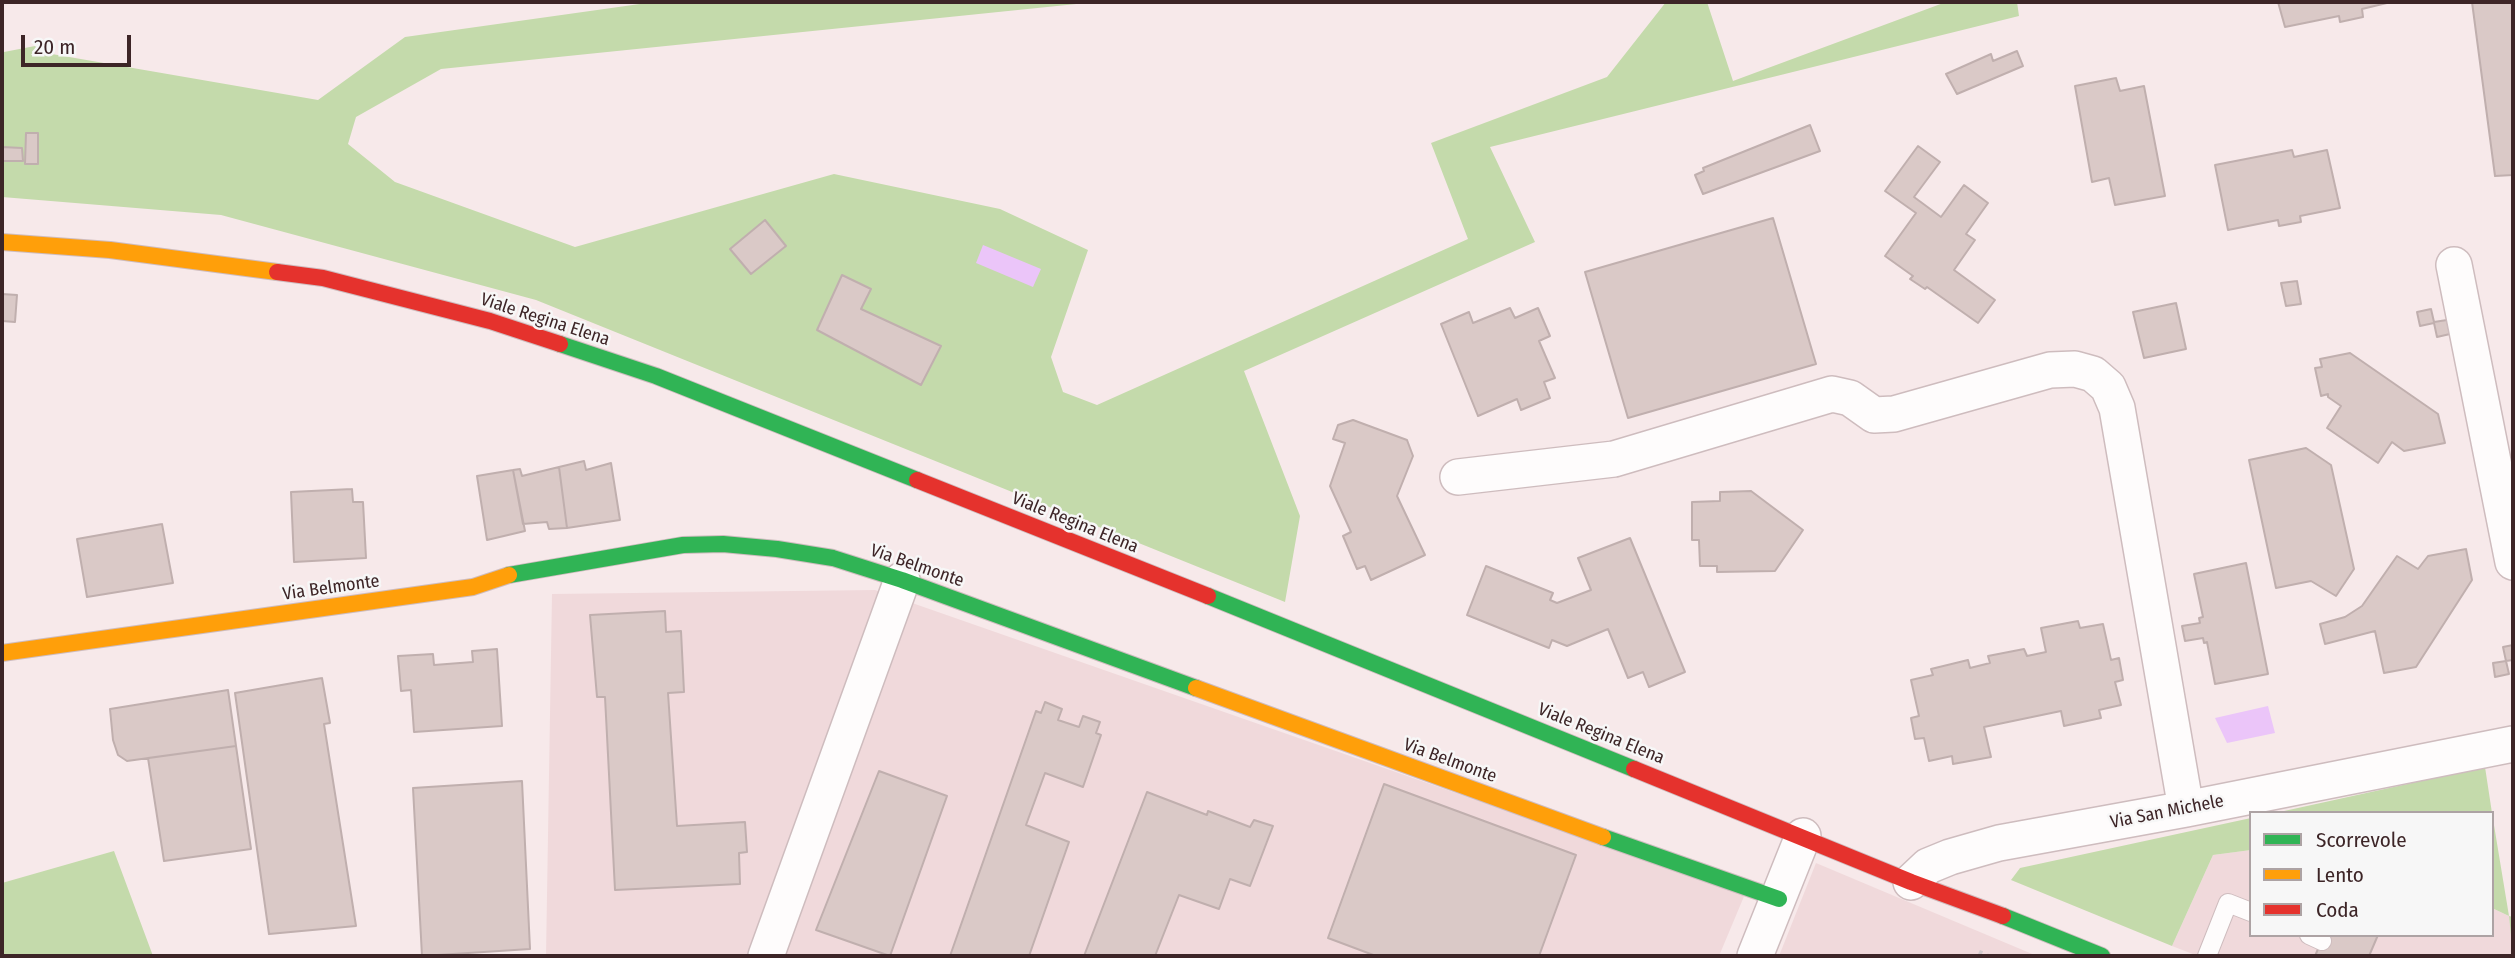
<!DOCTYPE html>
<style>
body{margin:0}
#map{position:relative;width:2515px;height:958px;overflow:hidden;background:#f7e9ea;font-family:"Fira Sans Condensed",sans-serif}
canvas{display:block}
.frame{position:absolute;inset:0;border:4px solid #3d2527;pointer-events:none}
.legend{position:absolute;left:2249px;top:811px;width:245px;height:126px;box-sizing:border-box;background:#f7f7f7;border:2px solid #ada3a4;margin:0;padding:9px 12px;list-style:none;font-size:21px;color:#3d2527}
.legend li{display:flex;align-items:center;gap:14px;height:35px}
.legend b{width:35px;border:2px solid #ada3a4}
.scale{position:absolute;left:21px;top:35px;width:110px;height:32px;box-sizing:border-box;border:4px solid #3d2527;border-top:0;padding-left:9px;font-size:21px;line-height:24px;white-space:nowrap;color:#3d2527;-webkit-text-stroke:5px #f7f7f7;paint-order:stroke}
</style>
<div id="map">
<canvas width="2515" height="958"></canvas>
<div class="frame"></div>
<ul class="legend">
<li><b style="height:9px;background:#30b455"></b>Scorrevole</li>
<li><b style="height:9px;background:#ff9f0a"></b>Lento</li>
<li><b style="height:9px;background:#e5322d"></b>Coda</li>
</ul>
<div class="scale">20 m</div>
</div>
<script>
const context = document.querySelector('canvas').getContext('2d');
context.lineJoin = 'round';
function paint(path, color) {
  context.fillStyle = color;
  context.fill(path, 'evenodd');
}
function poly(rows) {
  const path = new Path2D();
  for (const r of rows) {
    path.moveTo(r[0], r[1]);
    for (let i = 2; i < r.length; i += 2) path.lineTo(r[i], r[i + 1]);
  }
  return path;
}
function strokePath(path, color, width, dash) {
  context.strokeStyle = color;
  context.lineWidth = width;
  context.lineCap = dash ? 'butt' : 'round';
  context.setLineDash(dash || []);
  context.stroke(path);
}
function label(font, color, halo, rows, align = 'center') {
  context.font = font + ' "Fira Sans Condensed",sans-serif';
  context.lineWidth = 5;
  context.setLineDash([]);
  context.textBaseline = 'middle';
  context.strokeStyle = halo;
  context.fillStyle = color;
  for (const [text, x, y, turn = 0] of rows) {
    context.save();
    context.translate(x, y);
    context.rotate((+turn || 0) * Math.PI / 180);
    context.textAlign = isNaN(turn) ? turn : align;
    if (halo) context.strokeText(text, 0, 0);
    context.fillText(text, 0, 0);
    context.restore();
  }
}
const built = poly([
 [875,590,1745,894,1719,956,546,956,552,594],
 [2251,850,2251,935,2492,935,2492,908,2509,916,2513,956,2198,956,2172,946,2213,855],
 [1816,863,1968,927,2037,956,1779,956]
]);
const green = poly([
 [654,2,1096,2,441,69,356,117,348,144,395,182,575,247,834,174,1000,209,1088,250,1051,357,1063,392,1097,405,1468,239,1431,143,1607,77,1666,2,1707,2,1733,81,1946,2,2017,2,2019,16,1490,147,1535,242,1244,371,1300,516,1285,602,536,300,221,215,2,197,2,45,4,52,35,46,46,53,318,100,405,37],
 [2485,767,2492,813,2275,813],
 [2492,813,2509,916,2513,917,2513,956,2509,916,2492,908],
 [2251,818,2251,850,2213,855,2172,946,2011,880,2020,868],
 [114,851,153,956,2,956,2,883]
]);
const water = poly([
 [983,245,1041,269,1033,287,976,263],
 [2268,706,2275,733,2227,743,2215,718]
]);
const building = poly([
 [2278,2,2391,2,2362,9,2363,17,2340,22,2339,16,2285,27,2278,2],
 [2472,2,2513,2,2513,175,2495,176,2472,2],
 [2017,51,2023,66,1957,94,1946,74,1991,54,1993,61,2017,51],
 [2116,78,2120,91,2144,86,2165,196,2115,205,2109,178,2092,182,2075,86,2116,78],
 [1810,125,1820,151,1703,194,1695,175,1704,171,1703,168,1810,125],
 [26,133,38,133,38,164,25,164,26,133],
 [1918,146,1940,162,1914,197,1941,217,1964,185,1988,203,1966,234,1975,240,1954,270,1995,300,1978,323,1927,287,1925,289,1910,279,1913,276,1885,256,1916,213,1885,191,1918,146],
 [2,147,22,148,23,161,2,161,2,147],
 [2292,150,2294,157,2327,150,2340,208,2300,216,2301,222,2279,226,2278,220,2228,230,2215,165,2292,150],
 [1773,218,1816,364,1628,418,1585,272,1773,218],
 [765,220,786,246,751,274,730,249,765,220],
 [842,275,871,289,861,309,941,346,921,385,817,330,842,275],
 [2297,281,2301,304,2286,306,2281,283,2297,281],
 [2,294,17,295,15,322,2,321,2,294],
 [2176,303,2186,349,2144,358,2133,312,2176,303],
 [1510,308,1515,318,1538,308,1550,336,1539,341,1555,378,1544,382,1550,398,1521,410,1517,399,1478,416,1441,324,1469,312,1473,323,1510,308],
 [2431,309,2434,322,2447,320,2450,334,2437,337,2434,323,2420,326,2417,312,2431,309],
 [2350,353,2438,414,2445,443,2404,451,2392,442,2378,463,2327,428,2341,406,2328,397,2328,394,2321,396,2315,368,2322,367,2320,359,2350,353],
 [1353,420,1407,440,1413,456,1397,496,1425,555,1371,580,1365,566,1357,569,1343,536,1351,532,1330,486,1345,443,1333,439,1338,425,1353,420],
 [2306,448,2331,465,2354,569,2336,596,2311,581,2276,588,2249,460,2306,448],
 [584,461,586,470,611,463,620,520,567,528,559,467,584,461],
 [559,467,567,528,549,529,547,522,523,524,513,470,520,469,522,476,559,467],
 [513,470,525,531,487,540,477,476,513,470],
 [352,489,353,502,363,502,366,558,294,562,291,492,352,489],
 [1751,491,1803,530,1775,571,1717,572,1717,566,1700,566,1699,540,1692,540,1692,502,1720,501,1720,492,1751,491],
 [162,524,173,583,87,597,77,539,162,524],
 [1630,538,1685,672,1649,687,1643,672,1628,678,1608,629,1567,646,1552,640,1549,648,1467,615,1486,566,1553,593,1550,600,1557,603,1591,590,1578,558,1630,538],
 [2466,549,2472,580,2416,667,2384,673,2375,631,2325,644,2320,624,2345,617,2362,606,2397,556,2418,569,2428,556,2466,549],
 [2246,563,2268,674,2215,684,2207,642,2204,643,2203,638,2185,641,2182,626,2200,623,2199,618,2203,617,2194,574,2246,563],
 [665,611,666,632,681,631,684,692,668,693,677,826,745,822,747,852,739,853,740,884,615,890,605,697,597,697,590,615,665,611],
 [2078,621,2080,628,2103,624,2111,660,2119,658,2123,680,2115,682,2121,705,2099,710,2101,718,2064,726,2061,711,1984,727,1991,757,1953,764,1952,756,1929,761,1924,738,1915,739,1911,718,1919,716,1911,680,1933,675,1931,669,1968,660,1970,668,1990,663,1988,656,2024,649,2027,656,2046,652,2041,628,2078,621],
 [2513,645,2513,660,2506,661,2509,674,2495,677,2493,663,2506,661,2503,647,2513,645],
 [497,649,502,726,414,732,411,690,401,691,398,656,433,654,434,665,473,662,472,651,497,649],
 [322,678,330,723,324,724,356,926,269,934,235,693,322,678],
 [228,690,236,746,127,761,118,755,113,740,110,709,228,690],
 [1045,702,1062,709,1058,720,1079,727,1083,716,1100,722,1096,733,1101,735,1083,787,1045,773,1026,825,1069,842,1029,956,950,956,1036,711,1041,713,1045,702],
 [236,746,251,849,164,861,148,758,236,746],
 [879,771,947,796,890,956,816,930,879,771],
 [522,781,530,949,422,956,413,788,522,781],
 [1384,784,1576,855,1539,956,1376,956,1328,938,1384,784],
 [1147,792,1207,815,1208,811,1250,827,1254,820,1273,826,1250,886,1230,879,1219,909,1179,895,1155,956,1084,956,1147,792],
 [2324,935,2378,935,2369,956,2315,956,2324,935]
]);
const path = poly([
 [1979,952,1988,956]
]);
const lane = poly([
 [2309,935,2322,941],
 [2207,956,2228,903,2251,912]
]);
const street = poly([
 [2454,265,2513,562],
 [1458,477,1614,459,1832,394,1850,398,1874,415,1894,414,2050,370,2075,369,2093,374,2108,387,2117,408,2186,809],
 [1911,882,1928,866,1950,857,1999,843,2186,809,2513,744],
 [766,956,902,580],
 [1755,956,1803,836]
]);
const fast = poly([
 [560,344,656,376,917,480],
 [509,575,683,545,723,544,777,549,833,558,902,580,1196,688],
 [1208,596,1634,769],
 [1603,837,1779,899],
 [2003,916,2102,956]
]);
const slow = poly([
 [2,242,110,250,277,272],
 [2,653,473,587,509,575],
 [1196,688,1603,837]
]);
const jam = poly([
 [277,272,323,278,490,321,560,344],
 [917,480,1208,596],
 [1634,769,1911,882,2003,916]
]);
const streetNames = [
 ["Viale Regina Elena",545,320,18],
 ["Viale Regina Elena",1075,523,22],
 ["Via Belmonte",917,566,19],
 ["Via Belmonte",331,588,-8],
 ["Viale Regina Elena",1601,734,22],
 ["Via Belmonte",1450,761,20],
 ["Via San Michele",2167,812,-11]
];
paint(built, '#f0d9db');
paint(green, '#c4daab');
paint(water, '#ebc5f9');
paint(building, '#dac9c7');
strokePath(building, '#c0afae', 2);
strokePath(lane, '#cebcbe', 20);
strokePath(street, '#cebcbe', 38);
strokePath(fast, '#cebcbe', 18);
strokePath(slow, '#cebcbe', 18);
strokePath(jam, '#cebcbe', 18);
strokePath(path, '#d2cacc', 4.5, [3.5, 5]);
strokePath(lane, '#fefcfc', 18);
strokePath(street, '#fefcfc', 35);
strokePath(fast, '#30b455', 16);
strokePath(slow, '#ff9f0a', 16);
strokePath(jam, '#e5322d', 16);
label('18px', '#3d2527', '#f7f7f7', streetNames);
</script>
